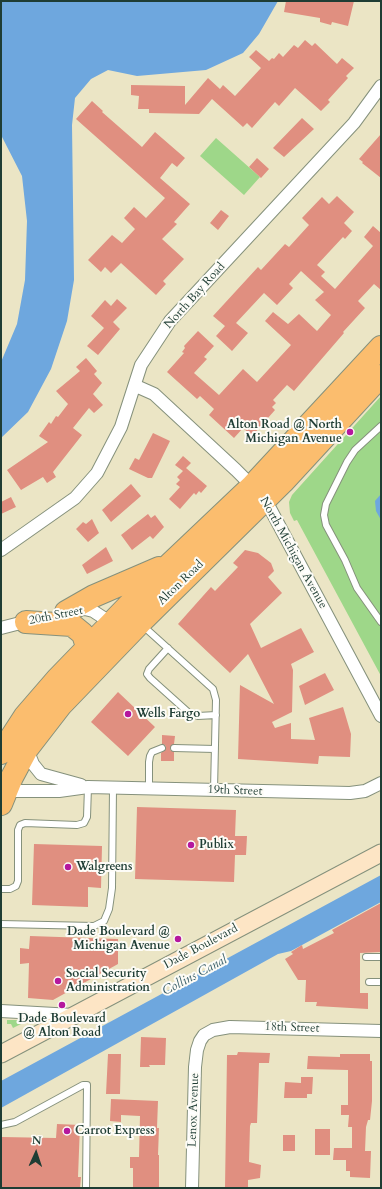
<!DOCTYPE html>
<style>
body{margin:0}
#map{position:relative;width:382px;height:1189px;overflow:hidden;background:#ebe5c5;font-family:Cardo,serif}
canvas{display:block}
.frame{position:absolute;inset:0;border:2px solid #1f3d34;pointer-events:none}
.north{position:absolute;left:16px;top:1133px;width:40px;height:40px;-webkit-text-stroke:3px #fdfcf7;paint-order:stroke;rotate:3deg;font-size:11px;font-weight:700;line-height:16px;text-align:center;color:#1f3d34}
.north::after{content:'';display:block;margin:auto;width:14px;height:18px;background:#1f3d34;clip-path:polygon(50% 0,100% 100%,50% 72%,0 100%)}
</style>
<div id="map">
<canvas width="382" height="1189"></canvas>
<div class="frame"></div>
<div class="north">N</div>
</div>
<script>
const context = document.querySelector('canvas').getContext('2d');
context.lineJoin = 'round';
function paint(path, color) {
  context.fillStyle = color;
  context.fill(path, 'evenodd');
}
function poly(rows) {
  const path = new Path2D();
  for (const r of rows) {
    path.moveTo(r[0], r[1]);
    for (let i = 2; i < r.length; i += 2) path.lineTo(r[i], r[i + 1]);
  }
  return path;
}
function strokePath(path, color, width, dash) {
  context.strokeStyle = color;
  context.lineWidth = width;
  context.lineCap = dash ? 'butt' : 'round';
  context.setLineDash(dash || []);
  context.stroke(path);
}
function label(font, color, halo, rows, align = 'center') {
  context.font = font + ' Cardo,serif';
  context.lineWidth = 4;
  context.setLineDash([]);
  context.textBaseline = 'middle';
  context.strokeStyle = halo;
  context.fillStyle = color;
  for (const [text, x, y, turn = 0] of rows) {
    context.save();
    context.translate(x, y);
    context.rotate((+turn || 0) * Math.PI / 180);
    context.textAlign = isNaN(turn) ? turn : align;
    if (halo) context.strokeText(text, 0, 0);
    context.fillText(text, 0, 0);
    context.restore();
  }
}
const green = poly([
 [216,138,260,177,244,195,200,156],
 [381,396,381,676,297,520,294,521,290,513,289,502,292,495],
 [7,1020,26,1020,27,1021,13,1028,11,1024,7,1024]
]);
const water = poly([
 [1,1,278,1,259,34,243,53,206,70,137,76,108,70,91,79,75,98,72,125,74,280,67,321,51,369,28,412,1,438,1,362,17,324,25,280,27,221,22,176,1,135],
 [381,494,381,520,376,511,375,501],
 [381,875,381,902,291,951,278,954,1,1108,1,1081]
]);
const building = poly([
 [286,1,354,1,348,26,332,22,331,25,320,22,320,18,284,12],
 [305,40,312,46,315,43,337,64,342,58,354,68,346,76,348,78,328,100,330,102,321,111,295,88,279,106,275,102,252,128,247,123,243,127,212,99,199,114,149,113,149,109,138,109,139,96,131,95,131,85,185,86,185,105,208,78,220,89,223,85,235,96,261,68,249,57,256,50,269,61,272,58,274,59,279,53,283,57,294,45,298,48],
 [92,101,103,111,102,112,142,147,155,132,185,158,177,167,172,163,160,178,190,204,174,222,177,224,162,239,184,259,163,281,166,284,156,295,121,263,111,273,105,267,101,272,88,260,112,235,122,243,135,229,124,218,134,207,146,218,165,198,76,119],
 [302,118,314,129,284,157,273,148],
 [381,134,381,178,362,163,363,162,359,159],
 [257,158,269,169,261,178,249,167],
 [337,196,354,212,344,223,352,231,345,239,343,237,317,265,325,272,321,276,335,289,373,246,364,237,373,226,381,233,381,290,374,284,358,301,365,308,343,332,344,333,294,391,287,385,273,400,276,403,272,407,275,410,252,436,243,428,234,438,209,415,214,409,200,396,197,399,167,372,184,353,182,352,185,348,184,346,198,331,214,346,204,357,207,359,194,373,219,395,243,369,257,382,291,345,265,321,273,312,288,324,299,314,317,331,331,315,315,300,324,292,301,271,289,284,293,288,277,305,264,293,236,323,248,333,232,351,216,336,225,326,213,316,258,267,261,270,285,244,289,247,309,225,302,218,322,197,329,204],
 [221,210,229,216,218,230,210,223],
 [117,299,127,308,113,322,120,329,98,355,87,346,104,328,91,316,105,300,111,306],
 [86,358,97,371,94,374,102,383,93,394,103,405,94,413,89,408,73,428,82,435,53,472,56,477,47,483,43,477,21,490,7,470,48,442,39,436,49,422,51,424,56,416,58,417,68,404,56,391,80,371,76,367],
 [153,433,170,441,152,478,148,478,129,469,135,458,139,460],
 [183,456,191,463,186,468,207,486,201,493,199,491,196,495,194,493,180,509,169,499,180,487,176,484,180,480,177,477,183,471,175,465],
 [131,484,141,496,111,522,102,510],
 [11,497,16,507,1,514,1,502],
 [148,514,151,518,155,515,164,527,153,539,150,536,132,550,121,535],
 [92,519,99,533,88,542,76,529,83,522,86,524],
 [106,547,113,561,87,574,82,565],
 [245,550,258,553,271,563,274,571,268,577,282,593,250,624,261,648,301,628,314,652,291,664,293,670,292,712,272,722,275,728,291,723,291,739,315,740,309,718,343,707,351,734,350,757,319,756,318,764,238,759,240,685,274,704,248,654,230,673,178,624,211,587,215,591,238,567,233,563],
 [325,673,334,690,305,705,299,686],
 [118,692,155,727,128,756,91,722],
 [162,735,175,736,174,744,170,748,170,750,174,752,174,761,161,761,161,753,166,748,165,745,162,744],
 [137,807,236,810,235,836,247,836,246,855,235,855,234,882,135,879],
 [34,844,102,846,101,888,88,887,88,907,32,905],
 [381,903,381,952,360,953,360,993,368,993,368,1009,316,1006,317,1002,305,1002,306,980,298,980,285,959,293,954,291,952,302,945,303,949,334,933,332,930],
 [30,936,118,939,118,964,53,1000,28,998,29,963,20,964,20,948,29,949],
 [141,1037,166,1038,165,1065,149,1065,150,1067,140,1067],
 [238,1052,270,1053,269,1063,259,1063,257,1123,251,1123,250,1126,249,1162,261,1165,260,1178,248,1180,248,1188,225,1188,227,1055,237,1055],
 [108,1054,121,1054,120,1094,106,1094],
 [340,1054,370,1054,370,1061,372,1061,372,1101,370,1120,368,1120,366,1127,365,1151,371,1151,370,1178,350,1177,350,1171,346,1171,346,1160,333,1160,334,1148,352,1148,352,1127,348,1127,349,1115,341,1115,341,1105,348,1105,348,1070,307,1069,308,1056,340,1057],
 [301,1077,313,1077,312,1094,307,1094,307,1098,284,1098,285,1082,301,1083],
 [111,1099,158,1101,157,1128,159,1128,158,1155,159,1155,159,1188,133,1188,133,1168,130,1168,130,1157,139,1157,140,1116,121,1115,121,1122,110,1121],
 [57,1124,80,1125,78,1177,81,1177,80,1188,1,1188,2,1137,56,1138],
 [315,1129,330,1129,330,1155,315,1155],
 [283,1135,295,1135,295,1151,283,1151]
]);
const lane = poly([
 [381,426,355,450,347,462,326,504,324,515,326,525,345,560,357,588,381,622],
 [142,625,213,689,216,700,214,790],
 [168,648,149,669,147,674,150,678,189,713,198,716,216,715],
 [174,748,215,749],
 [149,789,149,762,150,756,152,752,162,748],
 [1,889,10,889,16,886,18,881,18,830,20,825,25,823,77,825,84,823,87,817,88,787],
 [1,924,94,926,104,921,109,909,112,888,113,788],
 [366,957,381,957],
 [369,982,381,982],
 [1,1125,15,1122,83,1085,87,1085,86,1188]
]);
const street = poly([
 [136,386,154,394,236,470,265,499,381,716],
 [1,550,75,498,97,473,121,427,141,365,170,321,354,123,381,86],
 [75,610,85,609,93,611,116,626],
 [1,628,32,620],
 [27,749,33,764,41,774,81,785],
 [6,791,59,791,88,787,350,793,365,791,381,783],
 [1,1011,73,1015],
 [192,1188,195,1067,197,1050,200,1041,204,1035,213,1030,230,1027,381,1031]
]);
const secondary = poly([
 [1,1054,381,853]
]);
const highway = poly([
 [66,612,94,596,159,568],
 [26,622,72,625,83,634,87,647],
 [1,753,25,716,57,679,153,580,252,486,381,347],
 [1,804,12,777,27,749,61,705,140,623,283,482,381,376]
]);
const markers = [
 [350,432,4,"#b5179e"],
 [128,714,4,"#b5179e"],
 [191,845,4,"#b5179e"],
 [68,867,4,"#b5179e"],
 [178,939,4,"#b5179e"],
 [58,981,4,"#b5179e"],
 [62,1005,4,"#b5179e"],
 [67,1131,4,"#b5179e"]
];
const streetNames = [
 ["North Bay Road",195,296,-48],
 ["North Michigan Avenue",293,553,61],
 ["Alton Road",181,583,-44],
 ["20th Street",56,616,-11],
 ["19th Street",235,791,2],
 ["Dade Boulevard",201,947,-28],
 ["18th Street",292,1028,2],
 ["Lenox Avenue",194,1110,-88]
];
const poiNames = [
 ["Alton Road @ North",342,425,"right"],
 ["Michigan Avenue",342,439,"right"],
 ["Wells Fargo",136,714],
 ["Publix",199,845],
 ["Walgreens",76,867],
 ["Dade Boulevard @",170,932,"right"],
 ["Michigan Avenue",170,946,"right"],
 ["Social Security",66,974],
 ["Administration",66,988],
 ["Dade Boulevard",62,1019,"center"],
 ["@ Alton Road",62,1033,"center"],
 ["Carrot Express",75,1131]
];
const waterNames = [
 ["Collins Canal",195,976,-28]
];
paint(green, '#9ed789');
paint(water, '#6ea7de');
paint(building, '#e08f80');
strokePath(lane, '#85917c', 8);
strokePath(street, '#85917c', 14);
strokePath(secondary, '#85917c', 19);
strokePath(highway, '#85917c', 24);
strokePath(lane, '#fff', 6);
strokePath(street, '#fff', 12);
strokePath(secondary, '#fde5c5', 17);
strokePath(highway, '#fbbd6e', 22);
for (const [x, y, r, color] of markers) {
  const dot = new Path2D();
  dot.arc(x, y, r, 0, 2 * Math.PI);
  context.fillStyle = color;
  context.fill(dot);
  strokePath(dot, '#fdfcf7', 1.5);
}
label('12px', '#1f3d34', '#fdfcf7', streetNames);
label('bold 12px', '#1f3d34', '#fdfcf7', poiNames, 'left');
label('italic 13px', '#375d67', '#fdfcf7', waterNames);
</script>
